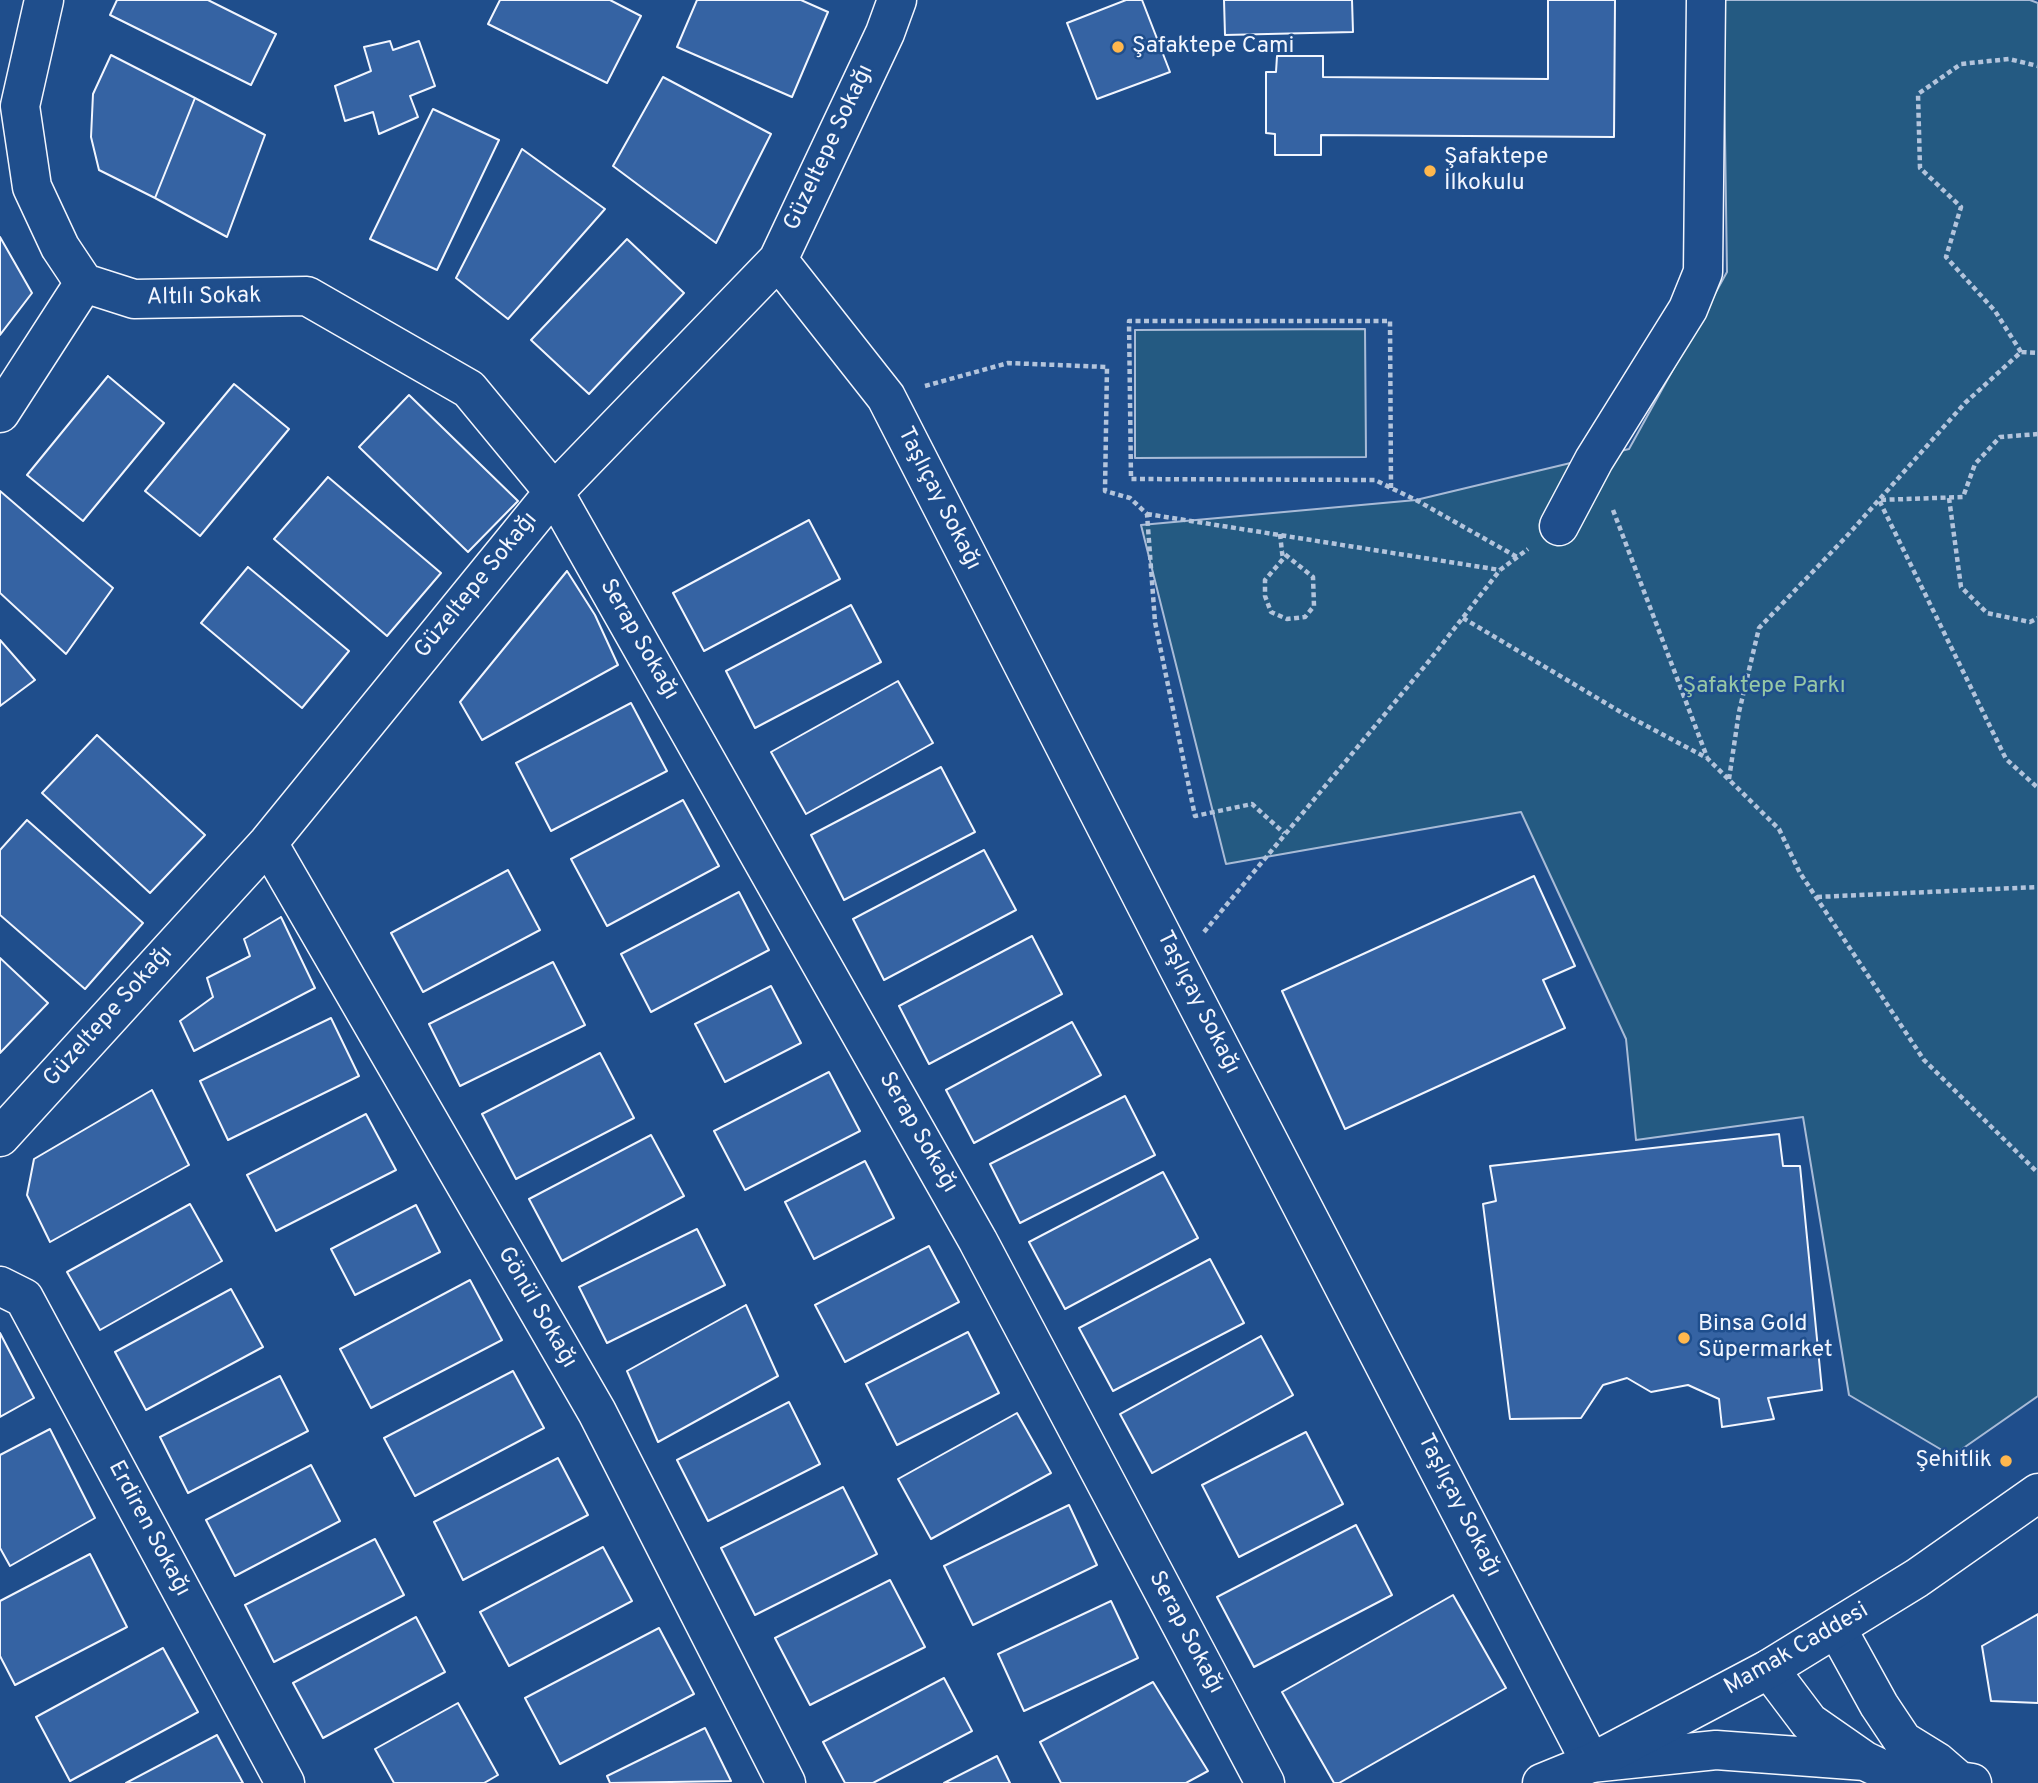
<!DOCTYPE html>
<meta charset="utf-8">
<style>
body{margin:0}
canvas{display:block;background:#1f4e8c}
</style>
<canvas width="2038" height="1783"></canvas>
<script>
const context = document.querySelector('canvas').getContext('2d');
context.lineJoin = 'round';
function paint(path, color) {
  context.fillStyle = color;
  context.fill(path, 'evenodd');
}
function poly(rows) {
  const path = new Path2D();
  for (const r of rows) {
    path.moveTo(r[0], r[1]);
    for (let i = 2; i < r.length; i += 2) path.lineTo(r[i], r[i + 1]);
  }
  return path;
}
function strokePath(path, color, width, dash) {
  context.strokeStyle = color;
  context.lineWidth = width;
  context.lineCap = dash ? 'butt' : 'round';
  context.setLineDash(dash || []);
  context.stroke(path);
}
function label(font, color, halo, rows, align = 'center') {
  context.font = font + ' Overpass,sans-serif';
  context.lineWidth = 5;
  context.setLineDash([]);
  context.textBaseline = 'middle';
  context.strokeStyle = halo;
  context.fillStyle = color;
  for (const [text, x, y, turn = 0] of rows) {
    context.save();
    context.translate(x, y);
    context.rotate((+turn || 0) * Math.PI / 180);
    context.textAlign = isNaN(turn) ? turn : align;
    if (halo) context.strokeText(text, 0, 0);
    context.fillText(text, 0, 0);
    context.restore();
  }
}
const green = poly([
 [1723,0,2030,0,2038,3,2038,1396,1952,1456,1849,1395,1803,1117,1636,1140,1626,1039,1521,812,1226,864,1141,525,1416,500,1629,449,1727,272,1723,0],
 [1365,329,1366,457,1135,458,1135,330,1365,329]
]);
const building = poly([
 [117,0,208,0,276,34,251,85,110,15,117,0],
 [500,0,610,0,641,16,607,83,488,24,500,0],
 [697,0,801,0,828,12,792,97,677,47,697,0],
 [1126,0,1142,0,1170,72,1097,99,1067,23,1126,0],
 [1224,0,1352,0,1353,32,1225,35,1224,0],
 [1548,0,1615,0,1614,137,1321,135,1321,155,1275,155,1275,134,1266,133,1266,72,1276,72,1277,56,1323,56,1323,77,1548,79,1548,0],
 [390,41,393,50,419,41,435,86,410,96,418,117,379,134,373,112,345,121,335,86,371,71,364,47,390,41],
 [111,55,195,98,155,198,99,170,91,137,93,94,111,55],
 [663,77,771,134,716,243,613,166,663,77],
 [195,98,265,135,227,237,155,198,195,98],
 [433,109,499,140,437,270,370,239,433,109],
 [522,149,605,209,508,319,456,278,522,149],
 [0,237,32,293,0,335,0,237],
 [627,239,684,293,589,394,531,340,627,239],
 [108,376,164,423,83,521,27,475,108,376],
 [234,384,289,429,200,536,145,491,234,384],
 [409,395,518,501,468,552,359,447,409,395],
 [328,477,441,573,387,636,274,539,328,477],
 [0,491,113,588,66,654,0,593,0,491],
 [809,520,840,579,704,651,673,593,809,520],
 [248,567,349,651,302,708,201,623,248,567],
 [567,571,595,615,618,665,482,740,460,702,567,571],
 [851,605,881,662,755,728,726,671,851,605],
 [0,640,35,680,0,706,0,640],
 [898,681,933,743,806,814,771,752,898,681],
 [631,703,667,771,551,831,516,763,631,703],
 [97,735,205,835,150,893,42,793,97,735],
 [941,767,975,832,844,900,811,835,941,767],
 [683,800,719,866,607,926,571,859,683,800],
 [27,820,143,923,85,989,0,915,0,850,27,820],
 [984,850,1016,910,884,980,853,919,984,850],
 [508,870,540,930,423,992,391,933,508,870],
 [1534,876,1575,966,1543,980,1565,1028,1345,1129,1282,991,1534,876],
 [739,892,769,950,651,1012,621,954,739,892],
 [281,917,315,988,194,1051,180,1021,213,997,207,978,250,956,244,939,281,917],
 [1032,936,1062,994,929,1064,899,1006,1032,936],
 [0,958,48,1003,0,1053,0,958],
 [553,962,585,1025,460,1086,429,1024,553,962],
 [771,986,801,1043,725,1082,695,1024,771,986],
 [331,1018,359,1076,228,1140,200,1081,331,1018],
 [1072,1022,1101,1075,974,1143,946,1090,1072,1022],
 [600,1053,634,1118,516,1179,482,1114,600,1053],
 [829,1072,860,1131,745,1190,714,1131,829,1072],
 [152,1090,189,1165,50,1242,27,1195,34,1159,152,1090],
 [1125,1096,1155,1155,1020,1223,990,1164,1125,1096],
 [366,1114,396,1170,276,1231,247,1175,366,1114],
 [1779,1134,1783,1166,1800,1166,1822,1390,1768,1398,1774,1419,1722,1427,1719,1399,1688,1385,1651,1392,1627,1378,1603,1385,1581,1418,1510,1419,1483,1204,1496,1201,1490,1166,1779,1134],
 [651,1135,684,1196,562,1261,529,1199,651,1135],
 [865,1161,894,1218,814,1259,785,1202,865,1161],
 [1163,1172,1198,1238,1065,1309,1029,1242,1163,1172],
 [190,1204,222,1261,100,1330,67,1272,190,1204],
 [416,1205,440,1252,355,1295,331,1249,416,1205],
 [697,1229,725,1285,607,1343,579,1287,697,1229],
 [929,1246,959,1302,845,1362,815,1305,929,1246],
 [1210,1259,1244,1323,1113,1391,1079,1328,1210,1259],
 [470,1280,502,1340,371,1408,340,1349,470,1280],
 [231,1289,263,1347,146,1410,115,1352,231,1289],
 [746,1305,778,1376,658,1442,627,1371,746,1305],
 [968,1332,999,1393,897,1445,866,1384,968,1332],
 [0,1333,34,1398,0,1417,0,1333],
 [1261,1336,1293,1395,1152,1473,1120,1414,1261,1336],
 [513,1371,544,1428,415,1496,384,1438,513,1371],
 [280,1376,308,1431,188,1493,160,1437,280,1376],
 [789,1402,820,1464,708,1521,677,1460,789,1402],
 [1017,1413,1051,1473,931,1539,898,1479,1017,1413],
 [50,1429,95,1518,10,1566,0,1548,0,1455,50,1429],
 [1306,1432,1343,1504,1239,1557,1202,1485,1306,1432],
 [558,1458,588,1515,463,1580,434,1522,558,1458],
 [311,1465,340,1521,235,1576,206,1520,311,1465],
 [843,1487,877,1554,755,1615,721,1548,843,1487],
 [1069,1505,1097,1565,973,1625,944,1566,1069,1505],
 [1356,1525,1392,1595,1254,1667,1217,1597,1356,1525],
 [375,1539,404,1595,274,1662,245,1605,375,1539],
 [603,1547,632,1601,509,1666,480,1612,603,1547],
 [90,1554,127,1627,15,1685,0,1656,0,1601,90,1554],
 [890,1580,925,1647,810,1705,775,1638,890,1580],
 [1453,1595,1506,1688,1339,1783,1334,1783,1282,1692,1453,1595],
 [1111,1601,1138,1658,1024,1711,998,1654,1111,1601],
 [2038,1614,2038,1703,1991,1701,1982,1646,2038,1614],
 [416,1617,445,1672,323,1738,293,1683,416,1617],
 [659,1628,694,1694,560,1764,525,1698,659,1628],
 [163,1648,198,1712,70,1781,36,1717,163,1648],
 [944,1678,972,1731,873,1783,845,1783,823,1742,944,1678],
 [1153,1682,1208,1771,1186,1783,1061,1783,1040,1742,1153,1682],
 [458,1703,498,1775,484,1783,394,1783,375,1749,458,1703],
 [705,1728,731,1781,610,1783,607,1776,705,1728],
 [217,1735,243,1783,126,1783,217,1735],
 [997,1756,1010,1783,944,1783,997,1756]
]);
const path = poly([
 [2021,352,1995,311,1946,257,1961,207,1920,168,1918,94,1961,64,2009,59,2038,66],
 [925,386,1008,363,1107,367,1105,491,1130,498,1147,514,1155,622,1195,816,1252,804,1284,833],
 [2038,434,2000,437,1975,464,1963,497,1879,500,2006,759,2038,788],
 [1391,488,1390,321,1129,321,1131,479,1375,480,1391,488,1416,500,1517,557],
 [1949,498,1961,587,1987,613,2030,622,2038,618],
 [1613,510,1707,757],
 [1147,514,1500,570],
 [1280,534,1282,552,1283,559,1265,580,1265,596,1271,612,1287,619,1305,617,1314,606,1313,577,1282,552],
 [1463,618,1624,714,1707,758,1779,829,1800,873,1924,1060,2038,1173],
 [1729,779,1739,712,1759,628,1846,537,1965,403,2021,352,2038,353],
 [1817,897,2038,887],
 [1204,932,1429,661,1500,570,1528,549]
]);
const minor = poly([
 [44,0,20,106,32,187,60,247,84,283,134,299,307,296,469,389,554,492,978,1241,1265,1783],
 [778,260,886,397,1177,965,1591,1763,1716,1750,1865,1761],
 [0,413,84,283],
 [1559,526,1594,460,1688,309,1703,272,1706,0],
 [268,843,597,1412,786,1783],
 [0,1137,268,843,554,492,778,260,885,33,897,0],
 [0,1286,24,1298,285,1783],
 [1837,1629,1879,1705,1903,1741,1937,1762,1959,1781],
 [1769,1669,1809,1722,1865,1761,1911,1783,1959,1781,1972,1783]
]);
const major = poly([
 [1542,1783,1591,1763,1769,1669,1917,1578,2038,1493]
]);
const markers = [
 [1118,47,7,"#ffb74d"],
 [1430,171,7,"#ffb74d"],
 [1684,1338,7,"#ffb74d"],
 [2006,1461,7,"#ffb74d"]
];
const poiNames = [
 ["Şafaktepe Cami",1132,47],
 ["Şafaktepe",1444,158],
 ["İlkokulu",1444,184],
 ["Binsa Gold",1698,1325],
 ["Süpermarket",1698,1351],
 ["Şehitlik",1992,1461,"right"]
];
const streetNames = [
 ["Güzeltepe Sokağı",830,148,-65],
 ["Altılı Sokak",204,298,-1],
 ["Taşlıçay Sokağı",938,499,63],
 ["Güzeltepe Sokağı",477,586,-51],
 ["Serap Sokağı",638,640,60],
 ["Taşlıçay Sokağı",1197,1003,63],
 ["Güzeltepe Sokağı",109,1017,-48],
 ["Serap Sokağı",917,1133,60],
 ["Gönül Sokağı",536,1308,60],
 ["Taşlıçay Sokağı",1458,1506,63],
 ["Erdiren Sokağı",148,1529,62],
 ["Serap Sokağı",1185,1633,62],
 ["Mamak Caddesi",1797,1650,-30]
];
const parkNames = [
 ["Şafaktepe Parkı",1764,687]
];
paint(green, '#245a82');
strokePath(green, '#a8bbd7', 2);
paint(building, '#3563a3');
strokePath(building, '#f2f6ff', 2);
strokePath(minor, '#f2f6ff', 41);
strokePath(major, '#f2f6ff', 41);
strokePath(path, '#b3c4dc', 4.5, [5, 3.5]);
strokePath(minor, '#1f4e8c', 38);
strokePath(major, '#1f4e8c', 38);
for (const [x, y, r, color] of markers) {
  const dot = new Path2D();
  dot.arc(x, y, r, 0, 2 * Math.PI);
  context.fillStyle = color;
  context.fill(dot);
  strokePath(dot, '#1f4e8c', 2.5);
}
label('23px', '#f2f6ff', '#1f4e8c', poiNames, 'left');
label('23px', '#f2f6ff', '#1f4e8c', streetNames);
label('23px', '#97c8a6', '#1f4e8c', parkNames);
</script>
